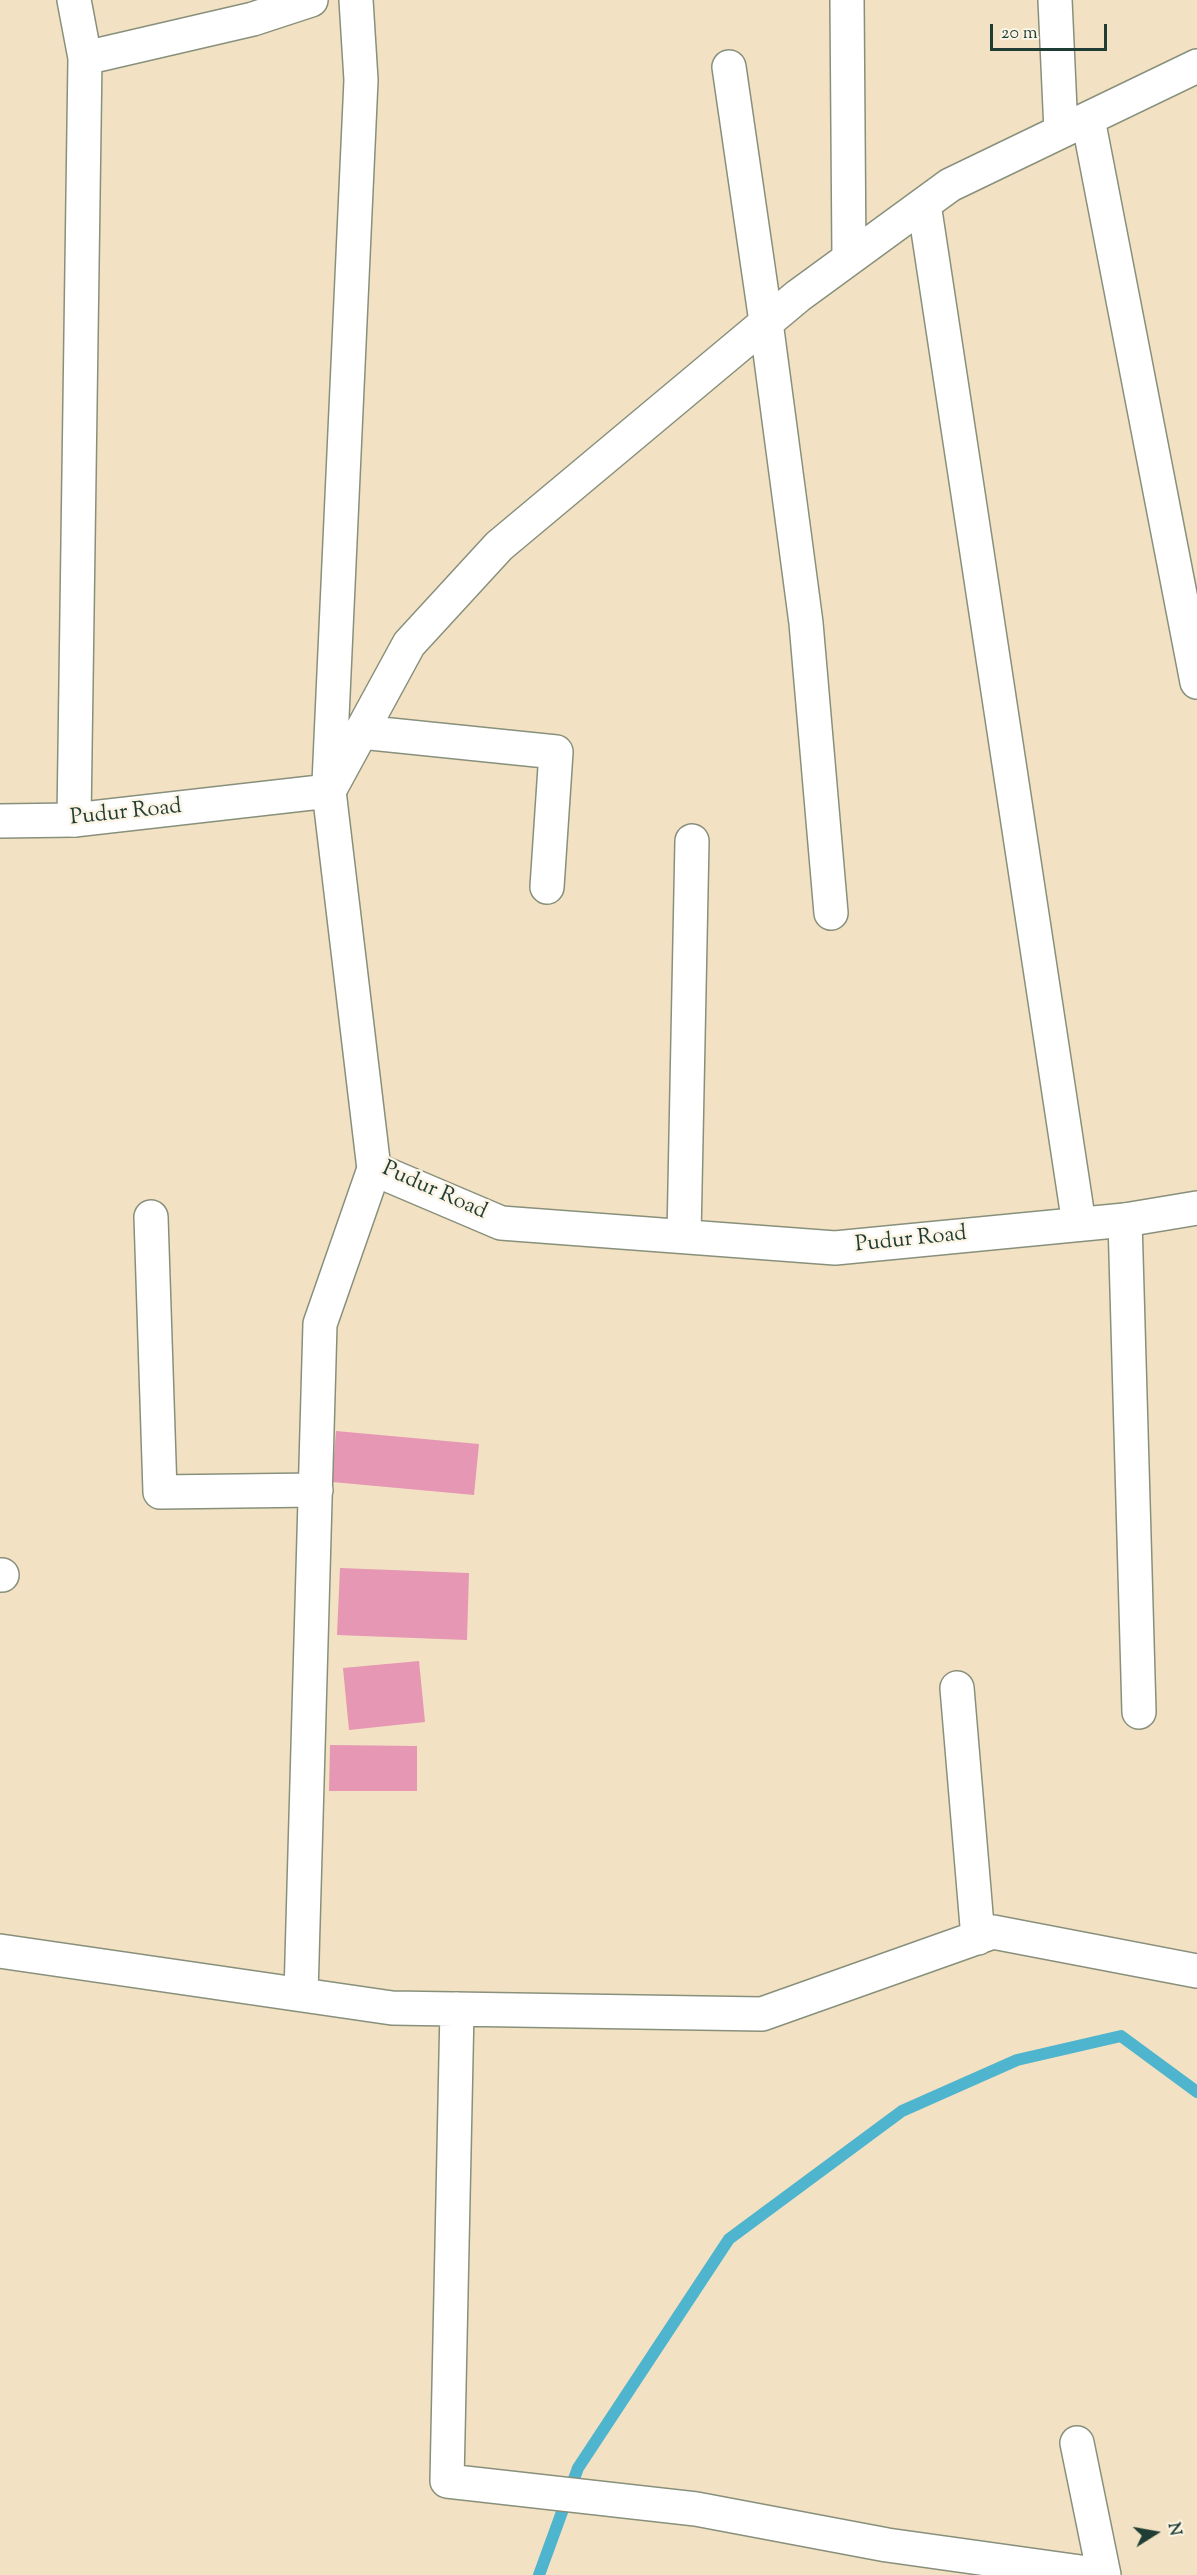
<!DOCTYPE html>
<style>
body{margin:0}
#map{position:relative;width:1197px;height:2575px;overflow:hidden;background:#f2e2c3;font-family:"Sorts Mill Goudy",serif}
canvas{display:block}
.north{position:absolute;left:1125px;top:2503px;width:60px;height:60px;-webkit-text-stroke:4px #fcf5e5;paint-order:stroke;rotate:79deg;font-size:16px;font-weight:700;line-height:24px;text-align:center;color:#1f3d34}
.north::after{content:'';display:block;margin:auto;width:21px;height:27px;background:#1f3d34;clip-path:polygon(50% 0,100% 100%,50% 72%,0 100%)}
.scale{position:absolute;left:990px;top:24px;width:117px;height:27px;box-sizing:border-box;border:3px solid #1f3d34;border-top:0;padding-left:8px;font-size:18px;line-height:21px;white-space:nowrap;color:#1f3d34;-webkit-text-stroke:4px #fcf5e5;paint-order:stroke}
</style>
<div id="map">
<canvas width="1197" height="2575"></canvas>
<div class="north">N</div>
<div class="scale">20 m</div>
</div>
<script>
const context = document.querySelector('canvas').getContext('2d');
context.lineJoin = 'round';
function poly(rows) {
  const path = new Path2D();
  for (const r of rows) {
    path.moveTo(r[0], r[1]);
    for (let i = 2; i < r.length; i += 2) path.lineTo(r[i], r[i + 1]);
  }
  return path;
}
function strokePath(path, color, width, dash) {
  context.strokeStyle = color;
  context.lineWidth = width;
  context.lineCap = dash ? 'butt' : 'round';
  context.setLineDash(dash || []);
  context.stroke(path);
}
function paint(path, color) {
  context.fillStyle = color;
  context.fill(path, 'evenodd');
}
function label(font, color, halo, rows, align = 'center') {
  context.font = font + ' "Sorts Mill Goudy",serif';
  context.lineWidth = 5;
  context.setLineDash([]);
  context.textBaseline = 'middle';
  context.strokeStyle = halo;
  context.fillStyle = color;
  for (const [text, x, y, turn = 0] of rows) {
    context.save();
    context.translate(x, y);
    context.rotate((+turn || 0) * Math.PI / 180);
    context.textAlign = isNaN(turn) ? turn : align;
    if (halo) context.strokeText(text, 0, 0);
    context.fillText(text, 0, 0);
    context.restore();
  }
}
const stream = poly([
 [539,2575,578,2468,729,2239,902,2111,1017,2060,1121,2036,1197,2092]
]);
const building = poly([
 [336,1431,479,1444,474,1495,332,1482],
 [340,1568,469,1573,467,1640,337,1635],
 [419,1661,425,1722,349,1730,343,1668],
 [330,1745,417,1746,417,1791,329,1791]
]);
const minor = poly([
 [847,0,849,258],
 [1055,0,1061,131],
 [85,58,253,19,311,0],
 [729,67,766,322,806,623,831,913],
 [1088,119,1197,682],
 [924,204,1079,1224],
 [361,732,556,752,547,887],
 [329,783,361,80,356,0],
 [329,791,409,644,499,546,798,296,950,185,1197,66],
 [74,820,85,58,74,0],
 [151,1217,160,1492,316,1490],
 [1125,1220,1139,1712],
 [684,1236,692,841],
 [0,1575,2,1575],
 [957,1688,978,1938],
 [0,1951,392,2008,762,2014,993,1932,1197,1971],
 [301,1994,320,1324,374,1169],
 [457,2009,447,2481,696,2509,887,2545,1102,2575],
 [1077,2443,1104,2575]
]);
const tertiary = poly([
 [0,821,74,820,329,791,374,1169,501,1223,835,1248,1125,1220,1197,1208]
]);
const streetNames = [
 ["Pudur Road",126,814,-6],
 ["Pudur Road",434,1192,24],
 ["Pudur Road",911,1241,-6]
];
strokePath(stream, '#4fb4cd', 12);
paint(building, '#e597b3');
strokePath(minor, '#88907c', 36);
strokePath(tertiary, '#88907c', 36);
strokePath(minor, '#fff', 33);
strokePath(tertiary, '#fff', 33);
label('22px', '#1f3d34', '#fcf5e5', streetNames);
</script>
